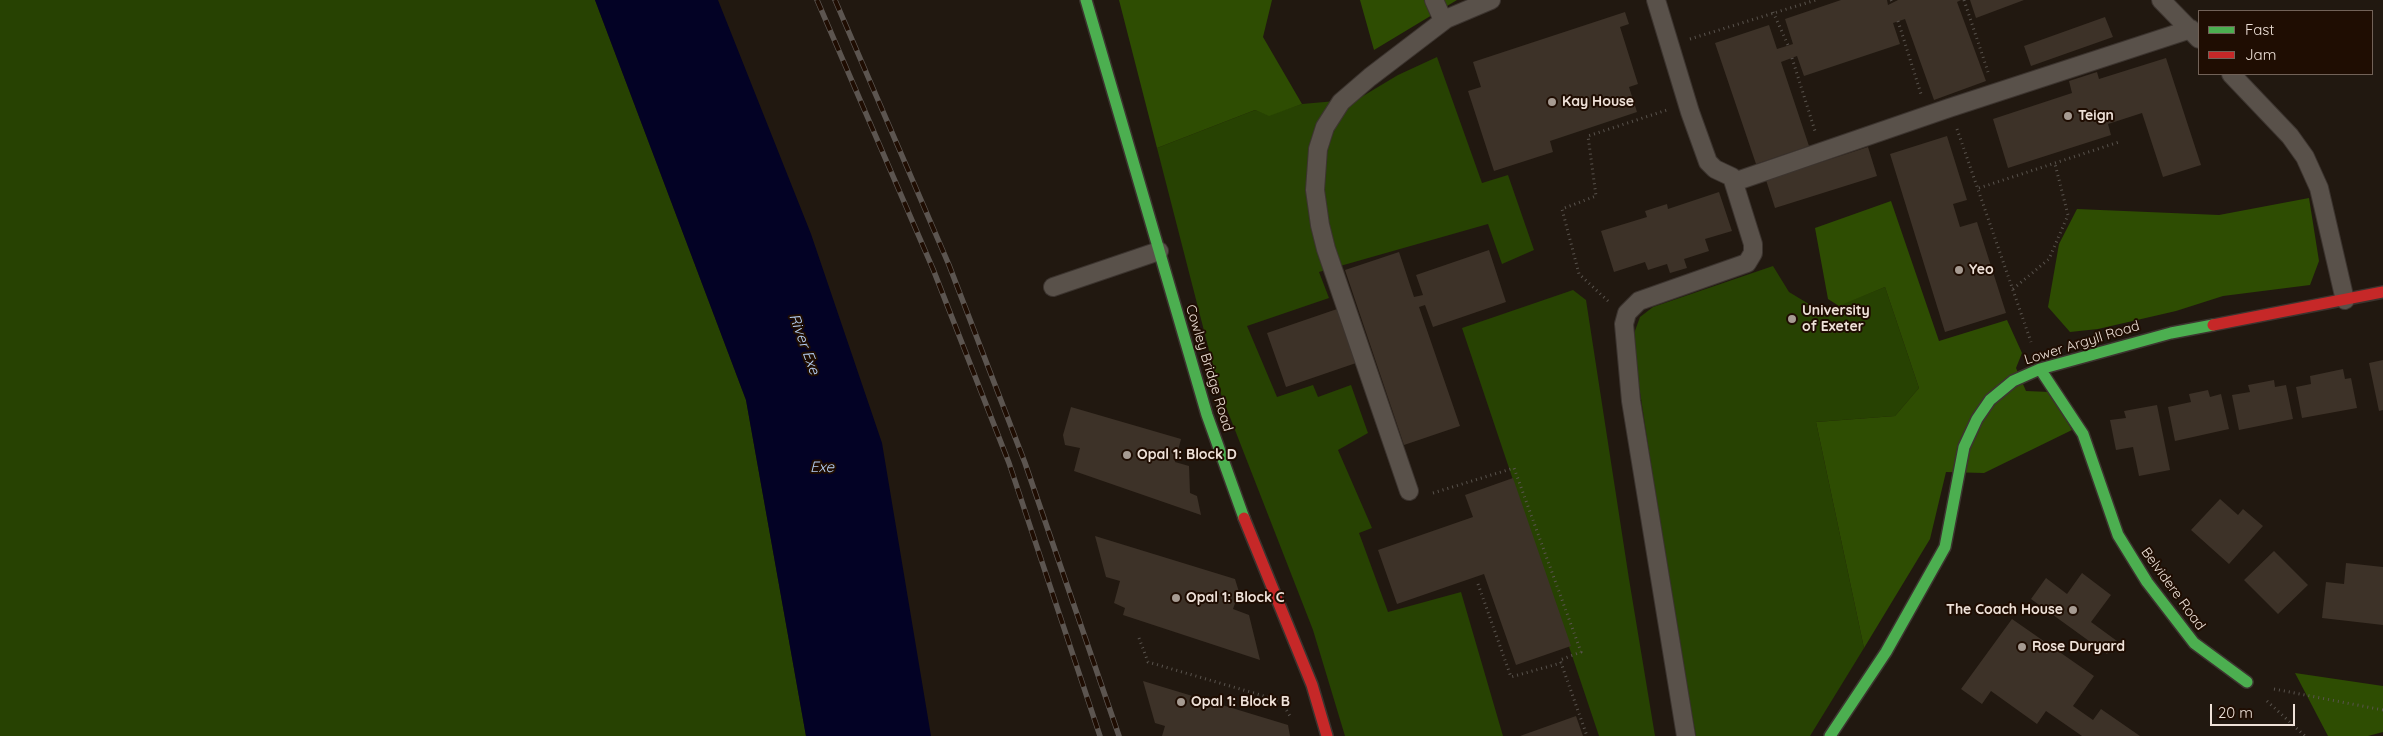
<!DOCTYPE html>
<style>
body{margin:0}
#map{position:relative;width:2383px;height:736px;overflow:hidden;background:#211810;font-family:Quicksand,sans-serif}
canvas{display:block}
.legend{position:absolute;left:2198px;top:10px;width:175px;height:65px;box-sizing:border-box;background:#1f0d02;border:1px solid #726258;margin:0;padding:6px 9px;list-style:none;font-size:15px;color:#eee1d8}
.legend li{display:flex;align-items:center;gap:10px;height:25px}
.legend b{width:25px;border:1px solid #726258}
.scale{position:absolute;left:2210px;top:704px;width:85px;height:22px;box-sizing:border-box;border:2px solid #eee1d8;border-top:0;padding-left:6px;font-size:15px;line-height:18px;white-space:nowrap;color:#eee1d8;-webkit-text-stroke:4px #1f0d02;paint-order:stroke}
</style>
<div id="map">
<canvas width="2383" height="736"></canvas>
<ul class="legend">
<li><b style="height:6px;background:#4caf50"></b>Fast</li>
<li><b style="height:6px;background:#c62828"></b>Jam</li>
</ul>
<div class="scale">20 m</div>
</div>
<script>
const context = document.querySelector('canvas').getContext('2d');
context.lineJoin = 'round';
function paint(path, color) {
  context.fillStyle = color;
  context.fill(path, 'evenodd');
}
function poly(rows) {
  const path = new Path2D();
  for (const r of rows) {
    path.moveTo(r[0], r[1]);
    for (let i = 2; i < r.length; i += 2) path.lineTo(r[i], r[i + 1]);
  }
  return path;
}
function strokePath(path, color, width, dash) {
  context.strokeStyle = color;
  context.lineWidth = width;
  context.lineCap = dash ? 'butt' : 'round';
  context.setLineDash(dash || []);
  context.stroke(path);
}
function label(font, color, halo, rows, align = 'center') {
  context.font = font + ' Quicksand,sans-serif';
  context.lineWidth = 4;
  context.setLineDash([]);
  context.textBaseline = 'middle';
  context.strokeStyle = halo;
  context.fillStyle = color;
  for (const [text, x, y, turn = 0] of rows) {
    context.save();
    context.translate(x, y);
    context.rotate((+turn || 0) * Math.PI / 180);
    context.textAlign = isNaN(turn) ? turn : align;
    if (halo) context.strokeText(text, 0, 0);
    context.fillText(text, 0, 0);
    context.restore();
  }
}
const green = poly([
 [0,0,595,0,746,400,806,736,0,736],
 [1437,57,1482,183,1508,175,1534,250,1502,264,1488,224,1319,272,1329,298,1247,326,1277,397,1313,385,1318,397,1351,385,1368,433,1338,450,1372,528,1359,533,1388,612,1461,592,1503,736,1345,736,1313,630,1219,389,1157,148,1255,110,1269,115,1302,104,1358,99,1398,75],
 [1773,266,1789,292,1822,312,1885,287,1919,388,1895,416,1816,422,1864,648,1810,736,1696,736,1673,611,1632,339,1640,317,1653,307],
 [1573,290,1586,300,1629,579,1655,736,1599,736,1462,328]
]);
const forest = poly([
 [1119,0,1272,0,1263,37,1302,104,1269,116,1255,110,1157,148],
 [1360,0,1457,0,1374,50],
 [2309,198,2319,261,2310,285,2223,296,2176,311,2098,329,2070,332,2048,307,2059,244,2077,209,2219,215],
 [1891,201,1939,341,2007,320,2022,353,2016,368,2026,391,2050,392,2072,430,1984,473,1946,472,1930,539,1864,648,1816,422,1895,416,1919,388,1885,287,1839,306,1828,299,1815,228],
 [2295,673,2383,686,2383,732,2368,736,2328,736]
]);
const water = poly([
 [595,0,718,0,811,234,882,443,931,736,806,736,746,400]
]);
const building = poly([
 [1841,0,1887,0,1888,5,1898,0,1961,0,1957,2,1986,81,1934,100,1905,19,1893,23,1900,44,1804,76,1797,56,1781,62,1809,146,1756,164,1715,43,1769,25,1777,49,1793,44,1785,19],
 [1970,0,2024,0,1976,18],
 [1625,12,1629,24,1620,27,1638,84,1629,87,1637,112,1550,141,1553,152,1494,171,1468,91,1481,87,1473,62],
 [2105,17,2113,37,2031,66,2024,46],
 [2166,58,2201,165,2163,177,2142,113,2108,124,2111,135,2008,168,1993,119,2072,93,2069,81,2097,72,2099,79],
 [1947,136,1967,200,1953,204,1960,227,1977,222,2006,313,1945,332,1890,154],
 [1868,147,1877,176,1775,208,1766,180],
 [1719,192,1732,231,1705,239,1709,251,1684,259,1687,268,1670,273,1667,264,1648,270,1645,262,1614,272,1601,231,1647,217,1645,211,1667,204,1668,209],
 [1489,250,1506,302,1433,327,1425,305,1419,307,1460,426,1404,445,1345,270,1399,252,1414,297,1423,295,1416,275],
 [1340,308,1359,362,1286,387,1267,333],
 [2383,360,2383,410,2379,411,2369,363],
 [2343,369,2345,379,2351,378,2357,408,2302,418,2296,387,2311,384,2310,376],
 [2274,380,2275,387,2286,385,2293,419,2239,430,2232,395,2250,392,2248,385],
 [2208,390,2210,397,2221,394,2229,429,2175,441,2168,407,2191,402,2189,394],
 [2157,405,2170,470,2139,476,2133,447,2116,450,2110,420,2126,418,2124,411],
 [1071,407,1181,439,1175,462,1189,466,1190,493,1197,496,1201,515,1074,471,1080,448,1065,445,1063,435],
 [1513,478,1571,646,1516,665,1484,574,1397,604,1378,550,1473,517,1465,495],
 [2220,499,2238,515,2243,509,2263,526,2229,564,2191,530],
 [1095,536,1235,579,1239,592,1233,609,1249,615,1260,660,1123,615,1125,608,1114,603,1120,581,1106,577],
 [2274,551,2308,585,2278,614,2244,580],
 [2346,563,2383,567,2383,625,2322,618,2326,582,2344,584],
 [2082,573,2111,595,2091,622,2117,641,2107,654,2031,599,2046,578,2067,594],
 [2012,619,2094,676,2073,706,2093,720,2101,709,2140,736,2082,736,2046,711,2037,724,1991,691,1982,704,1961,689],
 [1143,681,1288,725,1290,736,1162,736,1165,726,1155,723],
 [1576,716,1583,736,1520,736]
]);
const path = poly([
 [1891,0,1893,4],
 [1964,0,1988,72],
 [1773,12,1788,45],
 [1898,21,1921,94],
 [1690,39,1816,0],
 [1792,58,1815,131],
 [1957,129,2031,342],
 [1979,188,2119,142],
 [2013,289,2049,259,2068,215,2055,164],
 [1608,301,1579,274,1562,209,1596,196,1588,136,1667,110],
 [1433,493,1514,468,1581,652,1560,660,1587,736],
 [1478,584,1511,677,1561,663],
 [1139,638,1148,662,1281,701,1290,716],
 [2274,689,2383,710],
 [2267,701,2305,736]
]);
const lane = poly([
 [1434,0,1442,18,1446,19],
 [1656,0,1690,112,1708,162,1715,169,1732,177,1753,244,1753,253,1747,263,1639,301,1627,313,1624,324,1631,401,1686,736],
 [2161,0,2199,39],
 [2231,74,2290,136,2305,157,2319,188,2345,300],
 [1734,182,1949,108,2191,29],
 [1053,287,1159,251],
 [1409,491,1326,249,1320,225,1315,190,1318,149,1325,127,1341,102,1370,77,1446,19,1491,0]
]);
const fast = poly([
 [1086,0,1207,415,1244,518],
 [2040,369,2083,434,2118,535,2147,582,2194,643,2247,682],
 [1830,736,1886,652,1945,547,1964,447,1977,419,1990,400,2013,381,2040,369,2171,333,2213,325]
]);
const jam = poly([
 [2213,325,2383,292],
 [1244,518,1312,685,1327,736]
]);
const rail = poly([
 [817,0,933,269,1009,463,1100,736],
 [835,0,949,265,1025,463,1119,736]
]);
const markers = [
 [1552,102,5,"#a69b92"],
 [2068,116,5,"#a69b92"],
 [1959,270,5,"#a69b92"],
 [1792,319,5,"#a69b92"],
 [1127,455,5,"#a69b92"],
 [1176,598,5,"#a69b92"],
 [2073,610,5,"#a69b92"],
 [2022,647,5,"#a69b92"],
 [1181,702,5,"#a69b92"]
];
const poiNames = [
 ["Kay House",1562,102],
 ["Teign",2078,116],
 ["Yeo",1969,270],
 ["University",1802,311],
 ["of Exeter",1802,327],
 ["Opal 1: Block D",1137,455],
 ["Opal 1: Block C",1186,598],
 ["The Coach House",2063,610,"right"],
 ["Rose Duryard",2032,647],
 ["Opal 1: Block B",1191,702]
];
const streetNames = [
 ["Lower Argyll Road",2082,343,-17],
 ["Cowley Bridge Road",1209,368,73],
 ["Belvidere Road",2173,589,54]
];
const waterNames = [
 ["River Exe",804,344,70],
 ["Exe",822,467]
];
paint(green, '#274202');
paint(forest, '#2e4d02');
paint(water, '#030225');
paint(building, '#3d3228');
strokePath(lane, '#3c342f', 20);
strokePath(fast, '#3c342f', 14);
strokePath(jam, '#3c342f', 14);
strokePath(path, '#59534d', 3, [1, 4]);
strokePath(lane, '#59514a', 18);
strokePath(fast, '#4caf50', 11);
strokePath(jam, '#c62828', 11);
strokePath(rail, '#5c5550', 5.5);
strokePath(rail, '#1f0d02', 4, [11]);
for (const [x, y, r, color] of markers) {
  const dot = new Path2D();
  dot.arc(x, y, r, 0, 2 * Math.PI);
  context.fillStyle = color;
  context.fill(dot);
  strokePath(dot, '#1f0d02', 2);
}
label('bold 14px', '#eee1d8', '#1f0d02', poiNames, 'left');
label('14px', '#eee1d8', '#1f0d02', streetNames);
label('italic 15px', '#b4cef2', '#1f0d02', waterNames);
</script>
